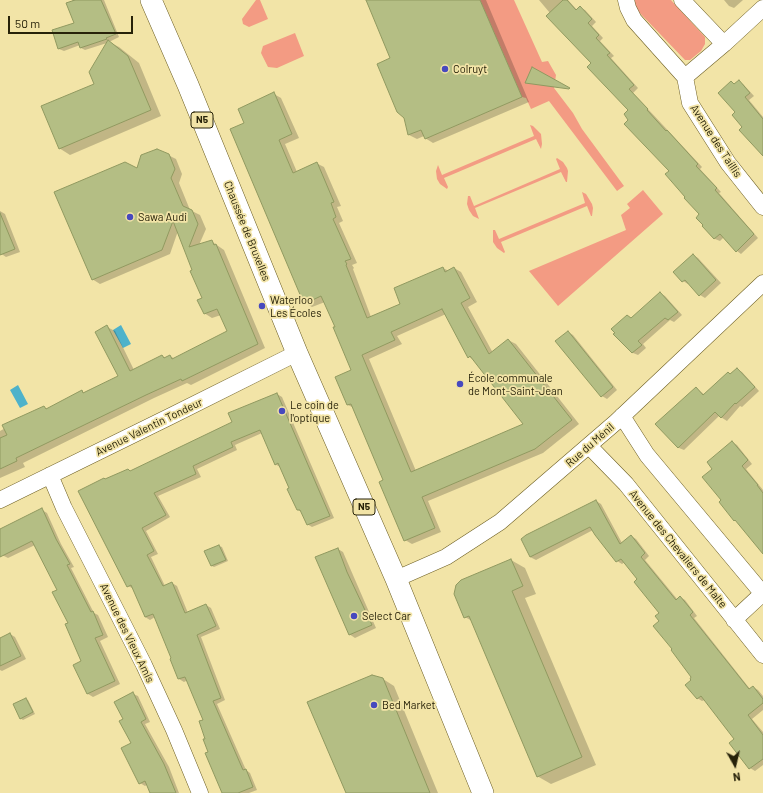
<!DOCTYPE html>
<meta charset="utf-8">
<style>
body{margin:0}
#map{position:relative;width:763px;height:793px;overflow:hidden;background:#f2e4a7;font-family:Barlow,sans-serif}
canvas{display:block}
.north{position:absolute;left:715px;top:745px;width:40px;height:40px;-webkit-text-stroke:3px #f2e4a7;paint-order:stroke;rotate:172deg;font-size:11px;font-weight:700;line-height:16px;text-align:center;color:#272209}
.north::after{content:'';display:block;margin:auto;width:14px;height:18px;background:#272209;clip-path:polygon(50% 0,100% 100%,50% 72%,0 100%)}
.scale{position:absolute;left:8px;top:16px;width:125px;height:18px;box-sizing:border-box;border:2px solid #272209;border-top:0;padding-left:5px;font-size:12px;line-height:14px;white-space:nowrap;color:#272209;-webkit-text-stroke:3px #f2e4a7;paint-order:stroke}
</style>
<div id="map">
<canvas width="763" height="793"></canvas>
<div class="north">N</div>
<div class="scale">50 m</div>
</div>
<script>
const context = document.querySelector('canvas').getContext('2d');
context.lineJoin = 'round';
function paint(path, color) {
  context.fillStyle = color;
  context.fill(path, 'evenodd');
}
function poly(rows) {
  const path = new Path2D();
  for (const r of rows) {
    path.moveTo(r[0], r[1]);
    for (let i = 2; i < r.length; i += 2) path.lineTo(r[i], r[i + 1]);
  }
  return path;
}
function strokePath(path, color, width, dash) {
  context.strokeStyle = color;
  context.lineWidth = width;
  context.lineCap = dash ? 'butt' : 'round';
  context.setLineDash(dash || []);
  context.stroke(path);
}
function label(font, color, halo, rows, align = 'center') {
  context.font = font + ' Barlow,sans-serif';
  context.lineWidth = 3.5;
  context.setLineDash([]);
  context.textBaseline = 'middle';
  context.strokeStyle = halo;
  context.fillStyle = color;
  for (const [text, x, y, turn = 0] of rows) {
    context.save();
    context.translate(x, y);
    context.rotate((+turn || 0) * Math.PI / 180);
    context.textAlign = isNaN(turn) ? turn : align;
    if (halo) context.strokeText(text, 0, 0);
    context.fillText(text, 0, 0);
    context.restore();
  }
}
const green = poly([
 [256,0,260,0,268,19,249,27,243,24,242,19],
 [480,0,514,0,542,62,548,61,556,75,554,88,573,113,582,129,624,186,617,191,549,101,531,109,526,98,522,97],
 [635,0,671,0,705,37,705,44,701,51,690,60,685,60,636,9,633,5],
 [295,33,304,56,277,68,268,67,261,53,263,46],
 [530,125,533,126,541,134,542,144,541,149,536,139,444,178,448,187,447,189,440,184,437,179,436,171,438,165,442,175,534,136],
 [557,158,563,162,567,168,568,171,567,182,566,182,561,172,475,208,479,219,473,216,469,210,467,204,468,196,470,196,474,206,560,169,556,159],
 [643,190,663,214,558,306,529,271,626,230,621,215,630,208,627,204],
 [582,192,586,194,592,204,593,208,592,216,591,216,587,206,501,242,505,252,504,253,497,248,493,242,493,230,495,230,499,239,585,203]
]);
const water = poly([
 [121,325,131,344,123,348,113,330],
 [18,385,28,404,20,408,10,390]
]);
const shadow = poly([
 [72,0,104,0,119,37,109,42,119,47,139,63,161,116,70,155,59,148,95,84,107,43,85,50,81,48,80,45,64,51,59,49,53,31,76,23],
 [368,0,486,0,529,102,433,143,425,138,424,136,417,139,409,135,391,59],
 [539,0,568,0,577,10,580,8,585,10,596,22,592,26,603,38,600,41,614,56,611,58,638,88,633,93,702,167,700,169,721,192,719,193,758,238,741,254,737,251,724,237,720,241,715,239,703,226,704,225,700,213,687,197,671,171,630,120,629,111,592,63],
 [724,0,743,0,734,8,729,6],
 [731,82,735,85,739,82,743,84,754,96,749,100,763,117,763,155,743,127,737,112],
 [274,94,281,98,299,138,285,144,297,172,316,163,324,167,341,206,337,207,343,221,339,223,357,263,352,265,354,268,353,269,371,317,401,304,443,268,449,271,454,268,461,272,477,302,468,307,493,353,508,340,516,344,579,424,543,453,428,501,441,532,412,544,405,540,384,480,354,408,348,405,353,370,325,302,312,307,305,303,245,123],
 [446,314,469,357,474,360,525,424,416,471,369,359,402,344,397,336],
 [168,155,176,159,182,174,179,183,190,210,200,215,206,229,199,245,211,241,224,250,265,348,191,385,187,383,154,398,23,463,25,467,0,478,0,431,44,407,47,409,82,392,84,393,119,377,107,327,115,331,134,370,162,356,166,358,170,356,175,359,228,332,221,315,212,318,204,313,203,299,178,231,170,254,100,284,92,279,138,169],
 [0,211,5,214,20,252,6,257,0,253],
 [693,255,698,258,721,283,705,298,700,295,689,284,688,284,683,281,674,272],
 [660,293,665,296,682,315,674,322,670,320,643,344,646,348,638,355,633,353,615,334],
 [568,332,573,335,617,390,607,399,602,396],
 [737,369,742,372,759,391,742,407,740,406,727,421,719,416,684,450,679,448,657,424,696,388,705,395],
 [277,394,282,397,334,518,312,527,307,524,302,512,298,510,280,467,275,464,262,433,235,445,237,450,197,469,201,477,158,496,170,517,146,531,158,554,151,557,165,586,172,583,177,586,188,613,206,605,211,608,220,629,201,637,225,700,217,704,246,770,250,773,257,790,249,793,223,793,209,753,204,720,188,680,184,682,179,679,173,659,155,617,150,620,145,617,134,589,128,586,107,480,128,470,131,472,234,423],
 [732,442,737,445,752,464,746,469,763,490,763,549,738,522,735,520,720,502,723,500,714,469],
 [596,501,601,504,622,543,631,536,636,539,649,556,645,560,677,599,680,597,685,600,697,616,694,618,750,689,753,687,758,690,763,696,763,710,752,719,763,732,763,765,755,771,750,768,731,743,736,739,705,700,702,701,697,698,693,678,674,649,660,621,661,613,638,579,625,562,622,564,617,561,593,530,536,560,530,557],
 [42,510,47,513,61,544,74,567,71,568,94,613,98,615,108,637,100,641,120,684,93,697,88,694,74,665,82,662,58,591,35,545,8,558,2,555,0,550,0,530],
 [219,546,222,547,228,561,214,567,212,566,206,552],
 [338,549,343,552,376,628,355,638,349,634],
 [511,560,525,568,536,594,525,598,596,765,551,784,537,776,472,621,465,617],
 [10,634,15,637,26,659,2,671,0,670,0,639],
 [383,679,394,686,438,793,347,793],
 [133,694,138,696,150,722,145,724,169,767,179,793,151,793,148,784,145,786,140,783,132,744,124,719],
 [26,699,28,700,35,714,23,720,20,718]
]);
const building = poly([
 [75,0,101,0,116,34,106,38,107,39,80,48,78,42,58,49,52,30,74,23,66,3,75,0],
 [366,0,480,0,522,97,425,139,421,130,408,135,404,118,397,112,377,64,390,58,366,0],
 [563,0,567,0,576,10,580,6,592,19,588,23,599,35,596,38,610,53,607,55,634,85,629,89,648,109,647,110,666,131,667,130,698,164,696,166,717,188,715,190,754,234,736,252,720,234,714,239,702,226,703,225,696,218,699,214,684,198,685,197,665,174,669,171,624,124,628,120,624,114,628,110,587,67,591,63,546,16,563,0],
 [108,40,128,56,151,110,59,149,41,106,94,84,89,72,108,40],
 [532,67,570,88,569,89,525,83,532,67],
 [739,80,750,93,745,97,763,119,763,156,739,130,742,127,732,115,735,112,718,93,731,81,734,84,739,80],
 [274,92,292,134,279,140,293,173,317,162,334,202,331,203,336,217,333,219,351,259,345,261,347,264,346,265,367,318,400,304,394,288,443,267,445,272,454,267,470,298,461,303,489,354,508,339,572,420,535,449,422,497,435,528,404,541,379,482,383,480,351,404,347,405,335,377,351,370,333,327,335,327,321,296,304,304,230,129,244,123,238,109,274,92],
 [442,309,468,358,470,356,523,424,411,472,362,355,395,340,391,332,442,309],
 [157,149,169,154,175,169,171,178,183,206,192,210,198,224,189,247,212,240,214,245,216,244,258,344,182,381,181,379,146,395,16,458,17,461,0,469,0,438,7,435,2,425,44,406,46,409,82,390,83,393,118,376,95,332,107,325,130,371,162,355,164,358,170,355,172,359,227,331,217,309,204,314,197,300,202,298,190,271,192,270,173,221,162,250,92,280,54,192,125,162,137,168,141,155,157,149],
 [0,213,15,249,0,255,0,213],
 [693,254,716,280,699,296,685,280,682,282,673,272,693,254],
 [660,292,678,312,668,320,665,318,638,341,642,345,632,353,613,334,615,333,611,329,627,315,631,318,660,292],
 [568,331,613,387,601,397,555,341,568,331],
 [737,368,755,387,736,404,735,403,721,418,715,412,678,448,655,424,696,387,703,395,728,372,730,374,737,368],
 [277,393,330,516,307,525,300,510,297,510,287,489,289,488,278,463,275,465,260,430,231,442,233,447,193,466,196,474,154,493,166,515,142,528,154,551,147,555,163,586,172,582,185,613,206,604,216,626,197,635,221,698,213,701,243,770,246,769,253,787,238,793,222,793,205,753,208,752,203,739,205,739,199,721,203,720,185,677,178,679,170,659,171,658,153,614,145,617,131,585,127,587,78,491,104,478,105,479,128,469,130,471,232,422,228,413,277,393],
 [732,441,748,460,742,466,758,485,757,485,763,493,763,554,735,520,734,521,719,502,721,500,702,477,712,469,707,462,732,441],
 [596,500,620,544,631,535,645,553,641,557,676,600,680,596,693,612,690,615,749,689,753,686,763,699,763,703,748,715,763,735,763,759,749,769,729,743,734,739,701,696,697,699,685,685,691,680,690,679,691,677,671,650,672,649,653,626,659,621,655,616,659,613,634,582,637,579,621,559,616,562,595,535,590,527,530,557,521,539,526,535,596,500],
 [42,508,56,539,70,564,67,565,91,612,93,611,103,635,95,638,115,681,87,694,73,665,81,661,65,624,68,623,52,592,57,590,32,541,0,557,0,529,42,508],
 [219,545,226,560,211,566,204,551,219,545],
 [338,548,347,572,372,625,349,635,315,557,338,548],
 [511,559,523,586,512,591,582,757,537,777,469,616,464,618,454,594,456,585,461,580,511,559],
 [10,633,21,656,0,666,0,638,10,633],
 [372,675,383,678,430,793,346,793,307,702,372,675],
 [133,692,146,719,141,722,164,764,176,793,150,793,145,781,139,784,121,748,131,743,119,721,123,719,114,702,133,692],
 [26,698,33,712,20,719,13,704,26,698]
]);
const minor = poly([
 [626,0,628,8,634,20,685,77],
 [682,0,724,44],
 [763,8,724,44,685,77,690,103,728,163,763,207],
 [622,416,647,455,763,594],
 [589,446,626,484,763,655],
 [50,475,64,508,144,665,174,730,200,793],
 [0,500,171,416,297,353],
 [396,579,446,557,500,522,616,422,763,283],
 [734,620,763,593]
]);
const major = poly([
 [151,0,188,85,297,353,396,579,483,793]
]);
const markers = [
 [445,69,4,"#4749be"],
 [130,217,4,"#4749be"],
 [262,306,4,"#4749be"],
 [460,384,4,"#4749be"],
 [282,411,4,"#4749be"],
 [354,616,4,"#4749be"],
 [374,705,4,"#4749be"]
];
const shields = [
 [202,120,22],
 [364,507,22]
];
const shieldNames = [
 ["N5",202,120],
 ["N5",364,507]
];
const poiNames = [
 ["Colruyt",453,69],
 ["Sawa Audi",138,217],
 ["Waterloo",270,300],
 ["Les Écoles",270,313],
 ["École communale",468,378],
 ["de Mont-Saint-Jean",468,391],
 ["Le coin de",290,405],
 ["l'optique",290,418],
 ["Select Car",362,616],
 ["Bed Market",382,705]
];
const streetNames = [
 ["Avenue des Taillis",716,141,57],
 ["Chaussée de Bruxelles",247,231,68],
 ["Avenue Valentin Tondeur",149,427,-26],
 ["Rue du Ménil",590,445,-41],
 ["Avenue des Chevaliers de Malte",678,549,51],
 ["Avenue des Vieux Amis",127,633,64]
];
paint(green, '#f39b83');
paint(water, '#4eb2ca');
paint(shadow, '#0003');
paint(building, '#b4be84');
strokePath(building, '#909960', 1);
strokePath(minor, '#6d5f24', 17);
strokePath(major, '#6d5f24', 22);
strokePath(minor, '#fff', 16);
strokePath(major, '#fff', 21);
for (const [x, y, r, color] of markers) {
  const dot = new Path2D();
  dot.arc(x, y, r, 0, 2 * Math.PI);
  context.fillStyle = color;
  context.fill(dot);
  strokePath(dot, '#f2e4a7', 1.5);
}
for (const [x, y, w] of shields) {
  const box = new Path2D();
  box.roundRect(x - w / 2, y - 8, w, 16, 3);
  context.fillStyle = '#f2e4a7';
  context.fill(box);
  strokePath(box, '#272209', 1);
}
label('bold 10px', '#272209', null, shieldNames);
label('11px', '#272209', '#f2e4a7', poiNames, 'left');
label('11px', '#272209', '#f2e4a7', streetNames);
</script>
